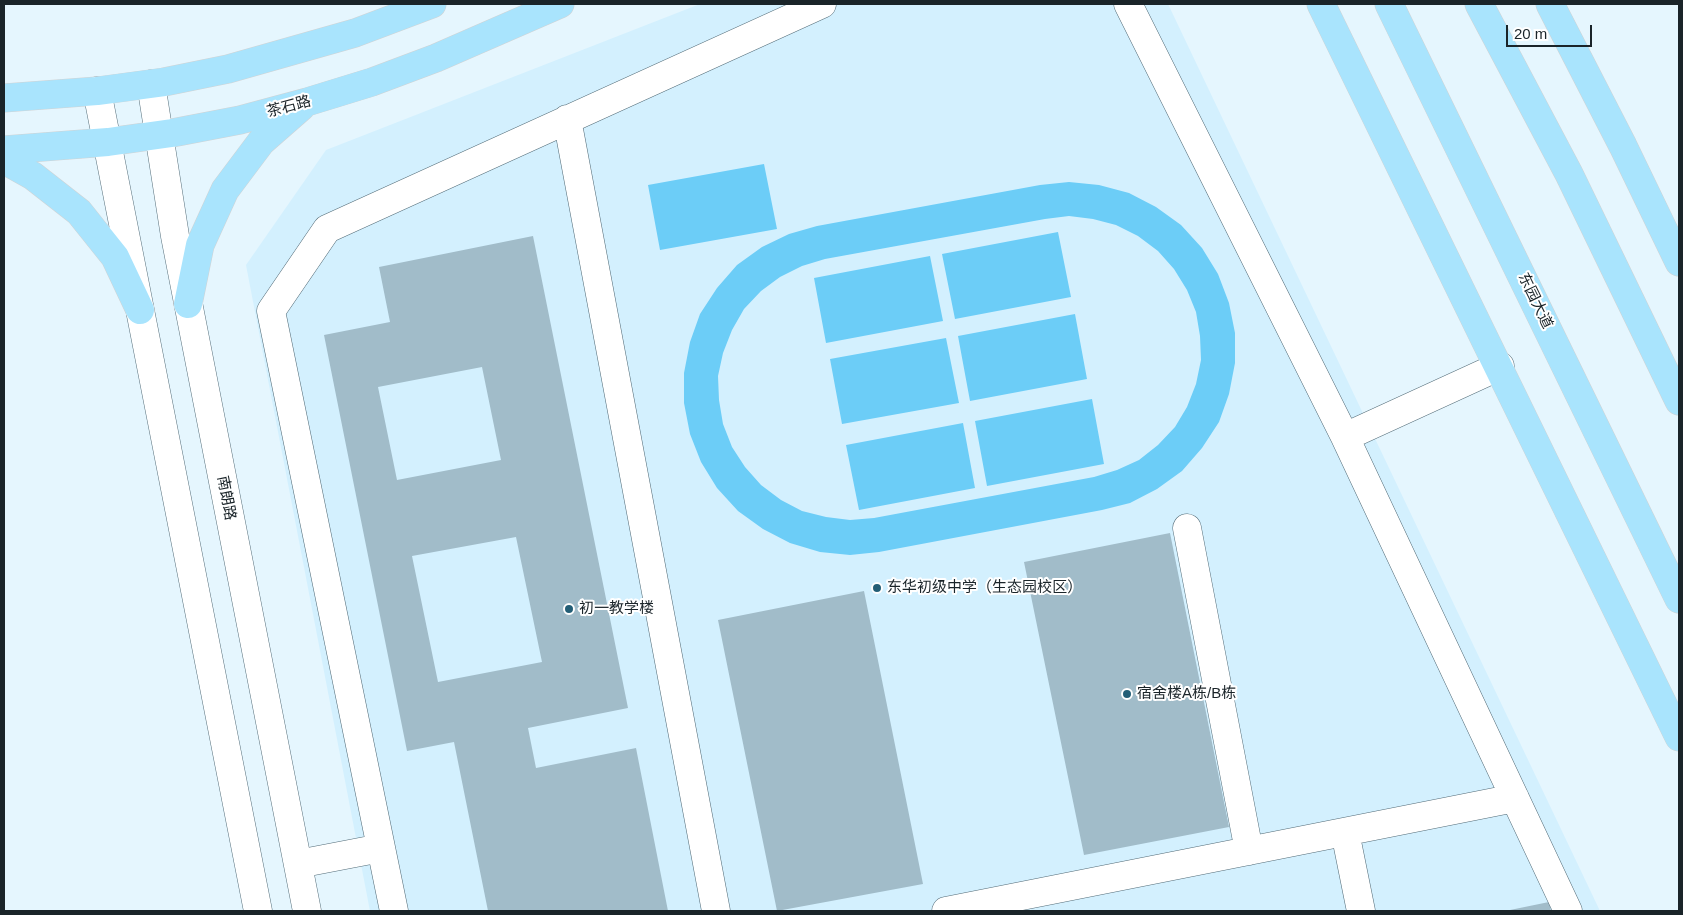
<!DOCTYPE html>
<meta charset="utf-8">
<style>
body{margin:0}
#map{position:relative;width:1683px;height:915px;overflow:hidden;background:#e5f6fe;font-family:Helvetica,sans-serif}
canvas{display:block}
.frame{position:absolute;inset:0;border:5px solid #1a2429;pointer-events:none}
.scale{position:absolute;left:1506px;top:25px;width:86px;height:22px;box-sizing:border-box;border:2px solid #1a2429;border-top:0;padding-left:6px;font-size:15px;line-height:18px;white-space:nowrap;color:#1a2429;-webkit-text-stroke:4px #fff;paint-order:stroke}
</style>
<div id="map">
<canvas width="1683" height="915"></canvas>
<div class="frame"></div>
<div class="scale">20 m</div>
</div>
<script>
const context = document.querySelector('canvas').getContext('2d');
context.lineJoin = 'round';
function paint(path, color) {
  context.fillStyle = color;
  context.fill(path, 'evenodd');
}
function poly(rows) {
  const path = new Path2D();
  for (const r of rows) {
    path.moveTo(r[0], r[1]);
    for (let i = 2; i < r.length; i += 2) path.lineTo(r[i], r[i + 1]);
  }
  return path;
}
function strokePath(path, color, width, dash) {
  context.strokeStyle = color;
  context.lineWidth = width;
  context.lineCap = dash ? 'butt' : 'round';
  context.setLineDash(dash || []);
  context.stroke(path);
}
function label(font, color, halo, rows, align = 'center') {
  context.font = font + ' Helvetica,"Noto Sans SC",sans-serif';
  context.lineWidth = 4;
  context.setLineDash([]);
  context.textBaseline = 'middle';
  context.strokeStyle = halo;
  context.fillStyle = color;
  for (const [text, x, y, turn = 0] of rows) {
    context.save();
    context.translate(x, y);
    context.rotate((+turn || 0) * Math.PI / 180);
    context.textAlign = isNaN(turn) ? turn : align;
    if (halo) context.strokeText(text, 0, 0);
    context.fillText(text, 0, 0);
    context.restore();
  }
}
const built = poly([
 [700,4,1168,4,1600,911,370,911,246,265,326,150]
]);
const green = poly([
 [764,164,777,229,660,250,648,185],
 [1069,182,1099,185,1129,193,1156,207,1181,225,1202,248,1218,274,1229,303,1235,333,1235,363,1229,394,1219,422,1202,448,1182,471,1157,489,1130,503,1102,510,879,552,850,555,820,552,790,543,763,529,738,511,717,488,701,462,690,434,684,403,684,373,690,342,700,314,717,288,737,265,762,247,789,234,817,226,1040,185],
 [1069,216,1093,219,1116,225,1138,236,1158,251,1174,269,1187,290,1196,312,1200,336,1201,360,1196,384,1187,407,1175,427,1158,445,1139,460,1117,470,1094,477,874,518,850,520,826,517,802,511,781,500,761,485,745,467,732,447,723,424,719,400,718,376,723,353,732,330,744,309,761,291,780,277,802,266,825,259,1045,219],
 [1058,232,1071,297,955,319,942,254],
 [930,256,943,321,826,343,814,278],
 [1075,314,1087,379,970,401,958,336],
 [946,338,959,403,842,424,830,359],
 [1092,399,1104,464,987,486,975,421],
 [963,423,975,488,859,510,846,445]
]);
const building = poly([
 [533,236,628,708,528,728,536,768,636,748,668,911,488,911,454,742,407,751,324,335,390,322,379,267],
 [482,367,501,460,397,480,378,387],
 [516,537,542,662,438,682,412,556],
 [1170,533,1229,827,1084,855,1024,562],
 [864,591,923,884,777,911,718,620],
 [1549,902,1551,911,1510,911,1510,910]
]);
const minor = poly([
 [1128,4,1345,437,1568,911],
 [151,84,175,236,307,911],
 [97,91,258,911],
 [567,119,716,911],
 [1345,437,1500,366],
 [1187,528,1249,851],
 [1345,832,1361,911],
 [298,864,381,848],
 [394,911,271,311,327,229,822,4],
 [946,911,1515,798]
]);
const major = poly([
 [1321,4,1679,737],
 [1389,4,1679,599],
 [1479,4,1569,174,1679,401],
 [1550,4,1623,146,1679,262],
 [4,98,97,91,164,82,228,69,355,33,432,4],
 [4,150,108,142,172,133,240,120,307,102,372,82,436,58,560,4],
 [4,160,33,176,79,212,115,257,140,310],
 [188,304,200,245,225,190,261,142,301,107]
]);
const markers = [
 [877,588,5,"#235e76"],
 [569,609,5,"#235e76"],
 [1127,694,5,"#235e76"]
];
const streetNames = [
 ["茶石路",289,107,-15],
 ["东园大道",1535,301,64],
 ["南朗路",226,498,79]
];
const poiNames = [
 ["东华初级中学（生态园校区）",887,588],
 ["初一教学楼",579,609],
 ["宿舍楼A栋/B栋",1137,694]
];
paint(built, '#d3f0fe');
paint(green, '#6ccdf7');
paint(building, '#a1bcc9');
strokePath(minor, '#536c78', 29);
strokePath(major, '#d1d3d4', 29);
strokePath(minor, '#fff', 28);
strokePath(major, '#a9e4fd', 28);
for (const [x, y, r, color] of markers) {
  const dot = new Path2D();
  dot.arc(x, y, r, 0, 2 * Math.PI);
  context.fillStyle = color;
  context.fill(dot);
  strokePath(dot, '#fff', 2);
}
label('15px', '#1a2429', '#fff', streetNames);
label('15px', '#1a2429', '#fff', poiNames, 'left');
</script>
